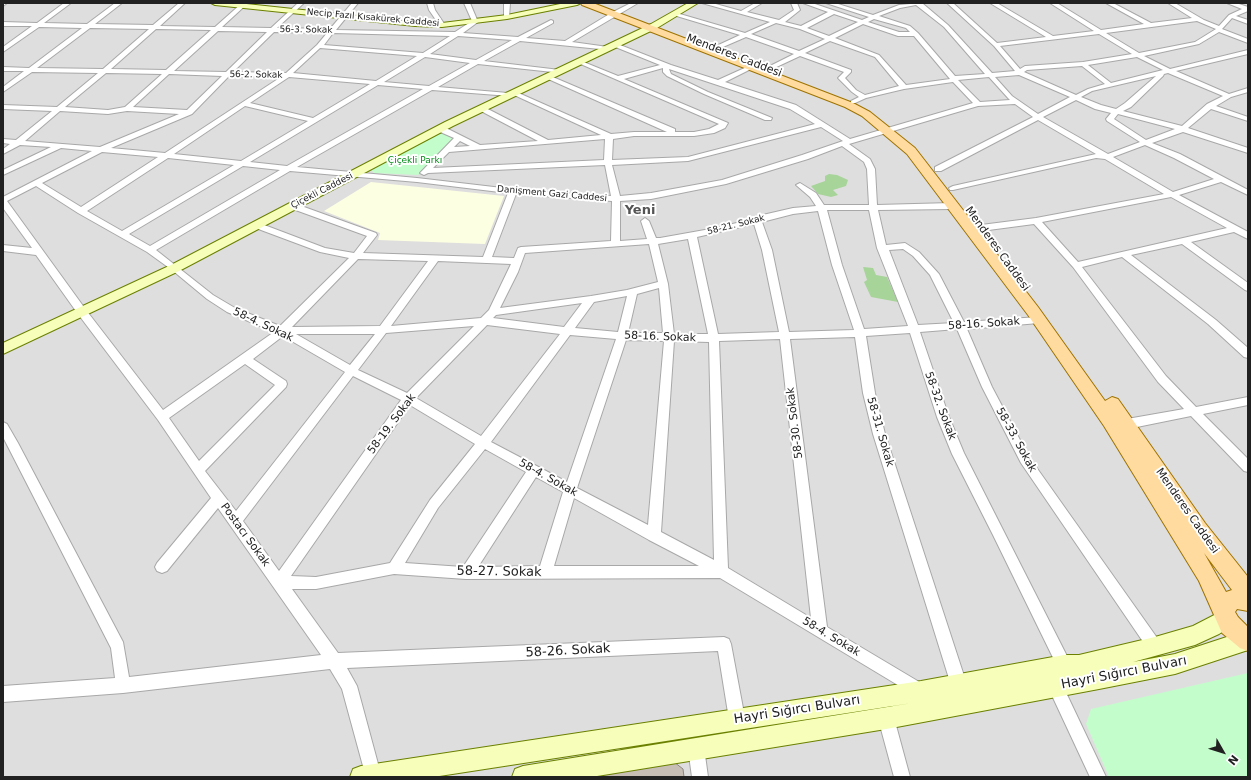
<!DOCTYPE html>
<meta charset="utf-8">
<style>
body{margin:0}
#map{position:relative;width:1251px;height:780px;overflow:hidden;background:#f2efe7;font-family:"DejaVu Sans",sans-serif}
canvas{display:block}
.frame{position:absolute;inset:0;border:4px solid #212121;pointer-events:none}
.north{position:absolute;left:1203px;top:732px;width:40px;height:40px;-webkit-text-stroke:3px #fff;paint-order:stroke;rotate:129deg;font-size:11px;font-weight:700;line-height:16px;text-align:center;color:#212121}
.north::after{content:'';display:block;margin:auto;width:14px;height:18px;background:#212121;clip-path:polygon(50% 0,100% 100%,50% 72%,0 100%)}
</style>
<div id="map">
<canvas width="1251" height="780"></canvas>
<div class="frame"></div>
<div class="north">N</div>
</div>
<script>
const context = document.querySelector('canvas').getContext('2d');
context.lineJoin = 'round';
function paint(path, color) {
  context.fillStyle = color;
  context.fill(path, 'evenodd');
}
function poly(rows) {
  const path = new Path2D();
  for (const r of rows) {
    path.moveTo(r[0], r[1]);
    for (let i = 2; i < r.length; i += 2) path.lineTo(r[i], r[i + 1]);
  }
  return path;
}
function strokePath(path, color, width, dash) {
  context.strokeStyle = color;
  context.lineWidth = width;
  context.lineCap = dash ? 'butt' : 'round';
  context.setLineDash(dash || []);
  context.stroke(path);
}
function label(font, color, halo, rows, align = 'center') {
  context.font = font + ' "DejaVu Sans",sans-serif';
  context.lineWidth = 4;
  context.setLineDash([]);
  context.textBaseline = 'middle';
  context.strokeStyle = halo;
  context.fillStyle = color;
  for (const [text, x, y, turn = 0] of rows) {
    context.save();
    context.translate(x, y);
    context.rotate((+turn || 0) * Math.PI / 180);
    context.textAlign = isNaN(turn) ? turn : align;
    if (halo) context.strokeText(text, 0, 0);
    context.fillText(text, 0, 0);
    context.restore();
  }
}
const residential = poly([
 [3,3,1248,3,1248,777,3,777]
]);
const education = poly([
 [371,182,504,196,485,244,378,240,380,233,324,211]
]);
const forest = poly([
 [829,174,837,175,848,180,846,186,833,190,838,195,831,197,818,194,811,186,825,181,825,176],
 [863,267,873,268,876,275,887,277,898,302,871,297,864,282,867,280]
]);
const park = poly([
 [443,132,455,140,418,175,374,173,372,171,372,169],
 [1248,673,1248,777,1109,777,1086,724,1091,709]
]);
const building = poly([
 [674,762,683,769,684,777,568,777,674,762]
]);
const street = poly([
 [3,3,7,3,3,6,3,3],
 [64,3,71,3,44,23,87,24,115,3,122,3,95,24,153,25,179,3,185,3,160,26,215,27,242,3,248,3,222,27,271,28,298,3,304,3,277,28,330,29,352,3,358,3,336,30,455,32,472,21,464,3,470,3,478,22,463,33,518,37,551,20,553,21,553,23,526,38,565,41,611,13,631,3,638,3,572,42,608,47,611,49,610,50,520,41,484,61,560,70,563,72,562,73,478,64,438,87,508,93,511,95,510,96,432,90,297,167,417,178,528,191,611,196,605,165,428,173,424,175,420,173,454,138,438,131,438,127,444,127,480,145,538,141,479,110,479,106,482,106,548,140,601,135,512,94,512,92,514,91,611,134,634,132,667,132,546,78,545,77,548,75,675,129,675,132,694,132,709,129,719,124,576,62,581,61,618,76,660,65,613,46,612,45,615,43,671,65,718,80,749,66,753,66,753,68,725,82,796,105,850,139,973,103,953,82,904,89,866,98,855,103,851,103,851,101,859,97,852,92,838,78,844,72,800,56,770,70,766,70,766,68,794,54,746,37,716,50,712,50,712,48,740,35,670,14,673,12,745,33,770,22,702,3,712,3,741,11,755,3,762,3,747,12,779,20,794,10,791,3,797,3,800,10,785,22,801,26,828,12,803,3,812,3,862,20,869,17,826,3,835,3,873,15,899,5,922,3,948,25,992,73,1015,71,994,46,947,3,953,3,997,43,1046,37,990,3,997,3,1053,36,1094,31,1050,3,1057,3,1101,30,1144,24,1106,3,1113,3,1151,23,1192,18,1168,3,1175,3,1204,20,1219,26,1229,15,1242,9,1227,3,1236,3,1248,7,1248,11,1236,16,1248,20,1248,24,1232,18,1222,29,1248,39,1248,43,1219,32,1199,44,1144,56,1170,69,1248,50,1248,54,1176,71,1229,94,1248,88,1248,92,1231,97,1216,106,1248,117,1248,121,1211,109,1188,128,1248,148,1248,153,1183,132,1152,143,1180,154,1248,190,1248,195,1221,182,1179,195,1248,232,1248,239,1234,232,1191,242,1248,283,1248,291,1245,290,1182,244,1131,255,1216,320,1248,348,1248,358,1244,357,1208,324,1122,257,1082,267,1166,376,1196,407,1248,397,1248,405,1203,414,1248,459,1248,472,1244,471,1191,416,1127,429,1123,427,1121,424,1123,421,1127,419,1184,409,1158,382,1073,267,1034,224,981,231,977,228,981,225,1036,218,1164,194,1105,159,1096,158,953,190,950,190,949,188,953,186,1096,154,1038,120,941,171,935,171,935,167,1033,117,1015,104,978,106,849,144,870,159,875,169,877,205,952,203,956,206,952,209,878,210,886,245,905,243,919,252,939,274,964,322,1039,317,1043,318,1044,320,1043,322,1039,323,967,329,992,387,1029,457,1160,642,1162,647,1160,652,1155,654,1150,652,1021,463,982,387,957,329,920,332,949,417,964,453,1069,660,1071,665,1069,670,1064,672,1059,670,993,535,952,454,937,417,910,333,866,336,875,393,885,434,967,685,964,690,959,693,954,690,951,685,873,434,863,393,855,337,790,339,827,627,926,686,929,691,926,696,921,699,916,696,720,578,466,579,394,574,316,589,292,589,338,653,724,637,729,639,731,644,745,719,742,724,737,727,732,724,729,719,718,651,347,668,357,686,381,775,380,777,366,777,342,689,330,669,123,693,3,702,3,686,115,678,111,648,3,437,3,422,7,424,18,443,123,642,129,677,321,655,218,508,167,571,162,573,157,571,155,567,157,563,211,498,158,420,78,314,36,255,3,251,3,245,32,248,3,208,3,197,92,151,61,148,3,175,3,170,51,147,20,145,3,154,3,149,10,144,3,143,3,139,16,140,52,111,3,109,3,105,57,107,98,73,32,72,3,92,3,87,24,71,3,71,3,67,29,68,82,28,39,27,3,52,3,47,32,26,3,26,3,22,37,23,64,3],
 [916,5,944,27,985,74,955,76,918,33,910,26,879,16,900,8,916,5],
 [834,14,858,22,829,36,807,28,834,14],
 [874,19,906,28,910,32,899,32,868,22,874,19],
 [1197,21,1216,29,1195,42,1139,53,1106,33,1197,21],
 [776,23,800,29,825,39,799,51,751,34,776,23],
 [863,24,898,36,914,36,950,79,906,85,879,55,835,38,863,24],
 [90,28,149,29,103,69,37,68,90,28],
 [156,29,211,30,166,70,111,69,156,29],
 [218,31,267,32,226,72,174,71,218,31],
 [274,32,327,33,317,45,286,73,233,72,274,32],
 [333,33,450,36,423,53,324,45,333,33],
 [1099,34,1132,54,1083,62,1025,66,1020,69,1000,46,1099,34],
 [458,36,512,40,476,60,430,54,458,36],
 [830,41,875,57,899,86,865,95,856,90,845,78,851,72,851,70,805,53,830,41],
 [320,48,417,56,376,81,293,73,320,48],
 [425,57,470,63,429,86,384,82,425,57],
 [1137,57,1163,70,1111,83,1088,65,1137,57],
 [1082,66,1105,84,1088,89,1076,95,1024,72,1027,70,1082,66],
 [663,68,663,72,667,76,704,94,765,120,771,120,772,118,708,92,671,74,669,69,790,109,815,124,688,157,612,160,613,139,634,136,694,136,714,133,725,128,728,123,624,79,663,68],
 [106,73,162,74,125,107,108,110,65,107,106,73],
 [1168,73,1223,96,1207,104,1182,126,1123,111,1131,107,1163,76,1164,74,1168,73],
 [169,74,222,76,187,110,133,107,169,74],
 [1019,75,1070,97,1038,114,1012,96,995,77,1019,75],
 [229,76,281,77,165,153,111,148,192,114,229,76],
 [1156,76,1125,103,1116,109,1101,105,1081,97,1092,91,1156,76],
 [289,77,370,84,313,118,250,103,289,77],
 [989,77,1008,98,1010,100,980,102,958,80,989,77],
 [378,85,423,89,287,166,250,162,378,85],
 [1076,100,1095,109,1111,113,1106,119,1107,121,1140,142,1108,154,1043,117,1076,100],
 [245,106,308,121,241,161,174,154,245,106],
 [60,111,108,114,127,111,179,114,100,147,25,141,60,111],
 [1118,114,1175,129,1146,140,1114,119,1118,114],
 [821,127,843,141,802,155,722,180,651,193,620,196,612,165,688,161,821,127],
 [605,139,604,160,433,168,449,152,605,139],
 [460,141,470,146,454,147,460,141],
 [1145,145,1174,158,1214,179,1173,192,1113,157,1145,145],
 [842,146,864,162,867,169,869,205,824,205,816,193,800,183,796,185,810,197,816,206,793,208,754,217,753,219,716,228,660,238,656,238,649,221,645,218,641,221,647,239,620,241,620,201,651,199,726,184,808,159,842,146],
 [102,152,158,157,81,207,42,183,102,152],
 [168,158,234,165,122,231,87,211,168,158],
 [243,166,280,170,150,246,129,234,243,166],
 [290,171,417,182,508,193,483,257,363,253,377,235,376,233,293,203,290,204,289,206,290,208,367,236,354,253,325,248,259,223,253,223,252,225,253,227,320,252,349,258,280,326,235,308,213,295,156,250,290,171],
 [36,186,78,213,147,252,172,270,207,299,227,312,274,332,163,410,86,310,7,201,36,186],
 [516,194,612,201,611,241,521,247,518,248,514,258,492,257,516,194],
 [1171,197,1227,228,1078,262,1042,222,1171,197],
 [827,210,869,210,877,248,908,326,864,329,842,265,827,210],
 [818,211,832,265,854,330,789,332,772,250,762,222,793,214,818,211],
 [754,224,762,250,779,332,718,334,697,237,754,224],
 [688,239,708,334,674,334,668,284,658,244,688,239],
 [649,244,658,282,627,290,591,296,500,308,518,272,525,253,649,244],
 [903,249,913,256,930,275,954,323,918,325,889,250,903,249],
 [358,259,428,261,380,326,292,327,358,259],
 [438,261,511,264,489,310,481,318,391,326,438,261],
 [659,288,663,333,628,333,637,294,659,288],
 [627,296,618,332,575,328,594,302,627,296],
 [582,303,564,327,493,318,496,315,582,303],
 [487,325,560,334,481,436,416,398,487,325],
 [474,326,407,393,358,370,386,333,474,326],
 [296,334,375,334,350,365,296,334],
 [570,335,616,339,567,482,491,442,570,335],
 [283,336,345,372,236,511,205,471,286,387,287,384,286,381,253,359,283,336],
 [780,339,811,618,728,568,719,341,780,339],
 [626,340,664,341,648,525,577,488,626,340],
 [674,341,709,342,714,560,661,532,674,341],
 [245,364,275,385,199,461,169,418,245,364],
 [353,376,401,400,279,571,243,521,353,376],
 [410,405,475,444,430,500,390,563,316,577,291,576,410,405],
 [485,449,526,472,463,567,405,563,438,508,485,449],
 [536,477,563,492,540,566,478,567,536,477],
 [574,498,649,540,699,566,554,566,574,498],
 [427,3,433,3,435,10,445,25,444,26,440,26,429,10,427,3],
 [504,3,510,3,509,18,504,17,504,3],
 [1056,679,1061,682,1106,777,1090,777,1048,687,1051,682,1056,679],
 [886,710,891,713,894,718,910,777,894,777,878,718,881,713,886,710],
 [696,740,702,742,704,748,708,777,692,777,688,748,690,742,696,740]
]);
const secondary = poly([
 [211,3,237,3,415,22,442,23,507,15,565,3,581,3,577,5,507,19,442,27,415,26,215,5,211,3],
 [688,3,698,3,657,28,453,126,179,271,3,354,3,343,171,265,445,122,651,24,688,3],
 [1226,609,1233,611,1236,618,1233,625,1219,634,1195,645,1133,662,1175,654,1248,630,1248,650,1175,674,1099,689,886,729,591,777,512,777,515,769,523,766,912,703,433,777,350,777,353,769,361,766,921,681,1064,655,1079,655,1155,637,1193,626,1226,609]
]);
const primary = poly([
 [581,3,593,3,853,103,870,112,915,148,1038,307,1105,401,1112,397,1118,399,1205,523,1248,577,1248,611,1237,609,1235,612,1238,617,1248,627,1248,651,1240,648,1222,633,1199,581,1104,426,1028,315,907,154,862,116,845,107,582,5,581,3],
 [1204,553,1232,590,1226,592,1204,553]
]);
const farStreetnames = [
 ["Necip Fazıl Kısakürek Caddesi",373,18,5],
 ["56-3. Sokak",306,30,1],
 ["56-2. Sokak",256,75,1],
 ["Çiçekli Caddesi",322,191,-27],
 ["Danişment Gazi Caddesi",552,194,5],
 ["58-21. Sokak",736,225,-14]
];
const farParknames = [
 ["Çiçekli Parkı",415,161]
];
const streetNames = [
 ["Menderes Caddesi",734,56,21],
 ["Menderes Caddesi",997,249,54],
 ["58-16. Sokak",984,324,-4],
 ["58-4. Sokak",263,325,25],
 ["58-16. Sokak",660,337,2],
 ["58-32. Sokak",940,406,70],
 ["58-30. Sokak",795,423,-97],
 ["58-19. Sokak",392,424,-53],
 ["58-31. Sokak",880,432,74],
 ["58-33. Sokak",1016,440,61],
 ["58-4. Sokak",548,478,29],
 ["Menderes Caddesi",1187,511,55],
 ["Postacı Sokak",245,535,54],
 ["58-4. Sokak",831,637,31]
];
const farDistrictnames = [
 ["Yeni",640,211]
];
const nearStreetnames = [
 ["58-27. Sokak",499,572,1],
 ["58-26. Sokak",568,651,-3],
 ["Hayri Sığırcı Bulvarı",1124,673,-11],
 ["Hayri Sığırcı Bulvarı",797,710,-9]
];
paint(residential, '#dfdede');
paint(education, '#fdffe3');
paint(forest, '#a7d499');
paint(park, '#c3fdcb');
paint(building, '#c7beb6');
strokePath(building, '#8b857f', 1);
strokePath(street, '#a8a8a8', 2);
strokePath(secondary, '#6b8000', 2);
strokePath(primary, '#9e7300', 2);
paint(street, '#fff');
paint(secondary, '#f6feb9');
paint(primary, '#ffdb9f');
label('9px', '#212121', '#fff', farStreetnames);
label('9px', '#048a17', '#fff', farParknames);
label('11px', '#212121', '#fff', streetNames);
label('bold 13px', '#545454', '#fff', farDistrictnames);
label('13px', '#212121', '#fff', nearStreetnames);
</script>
